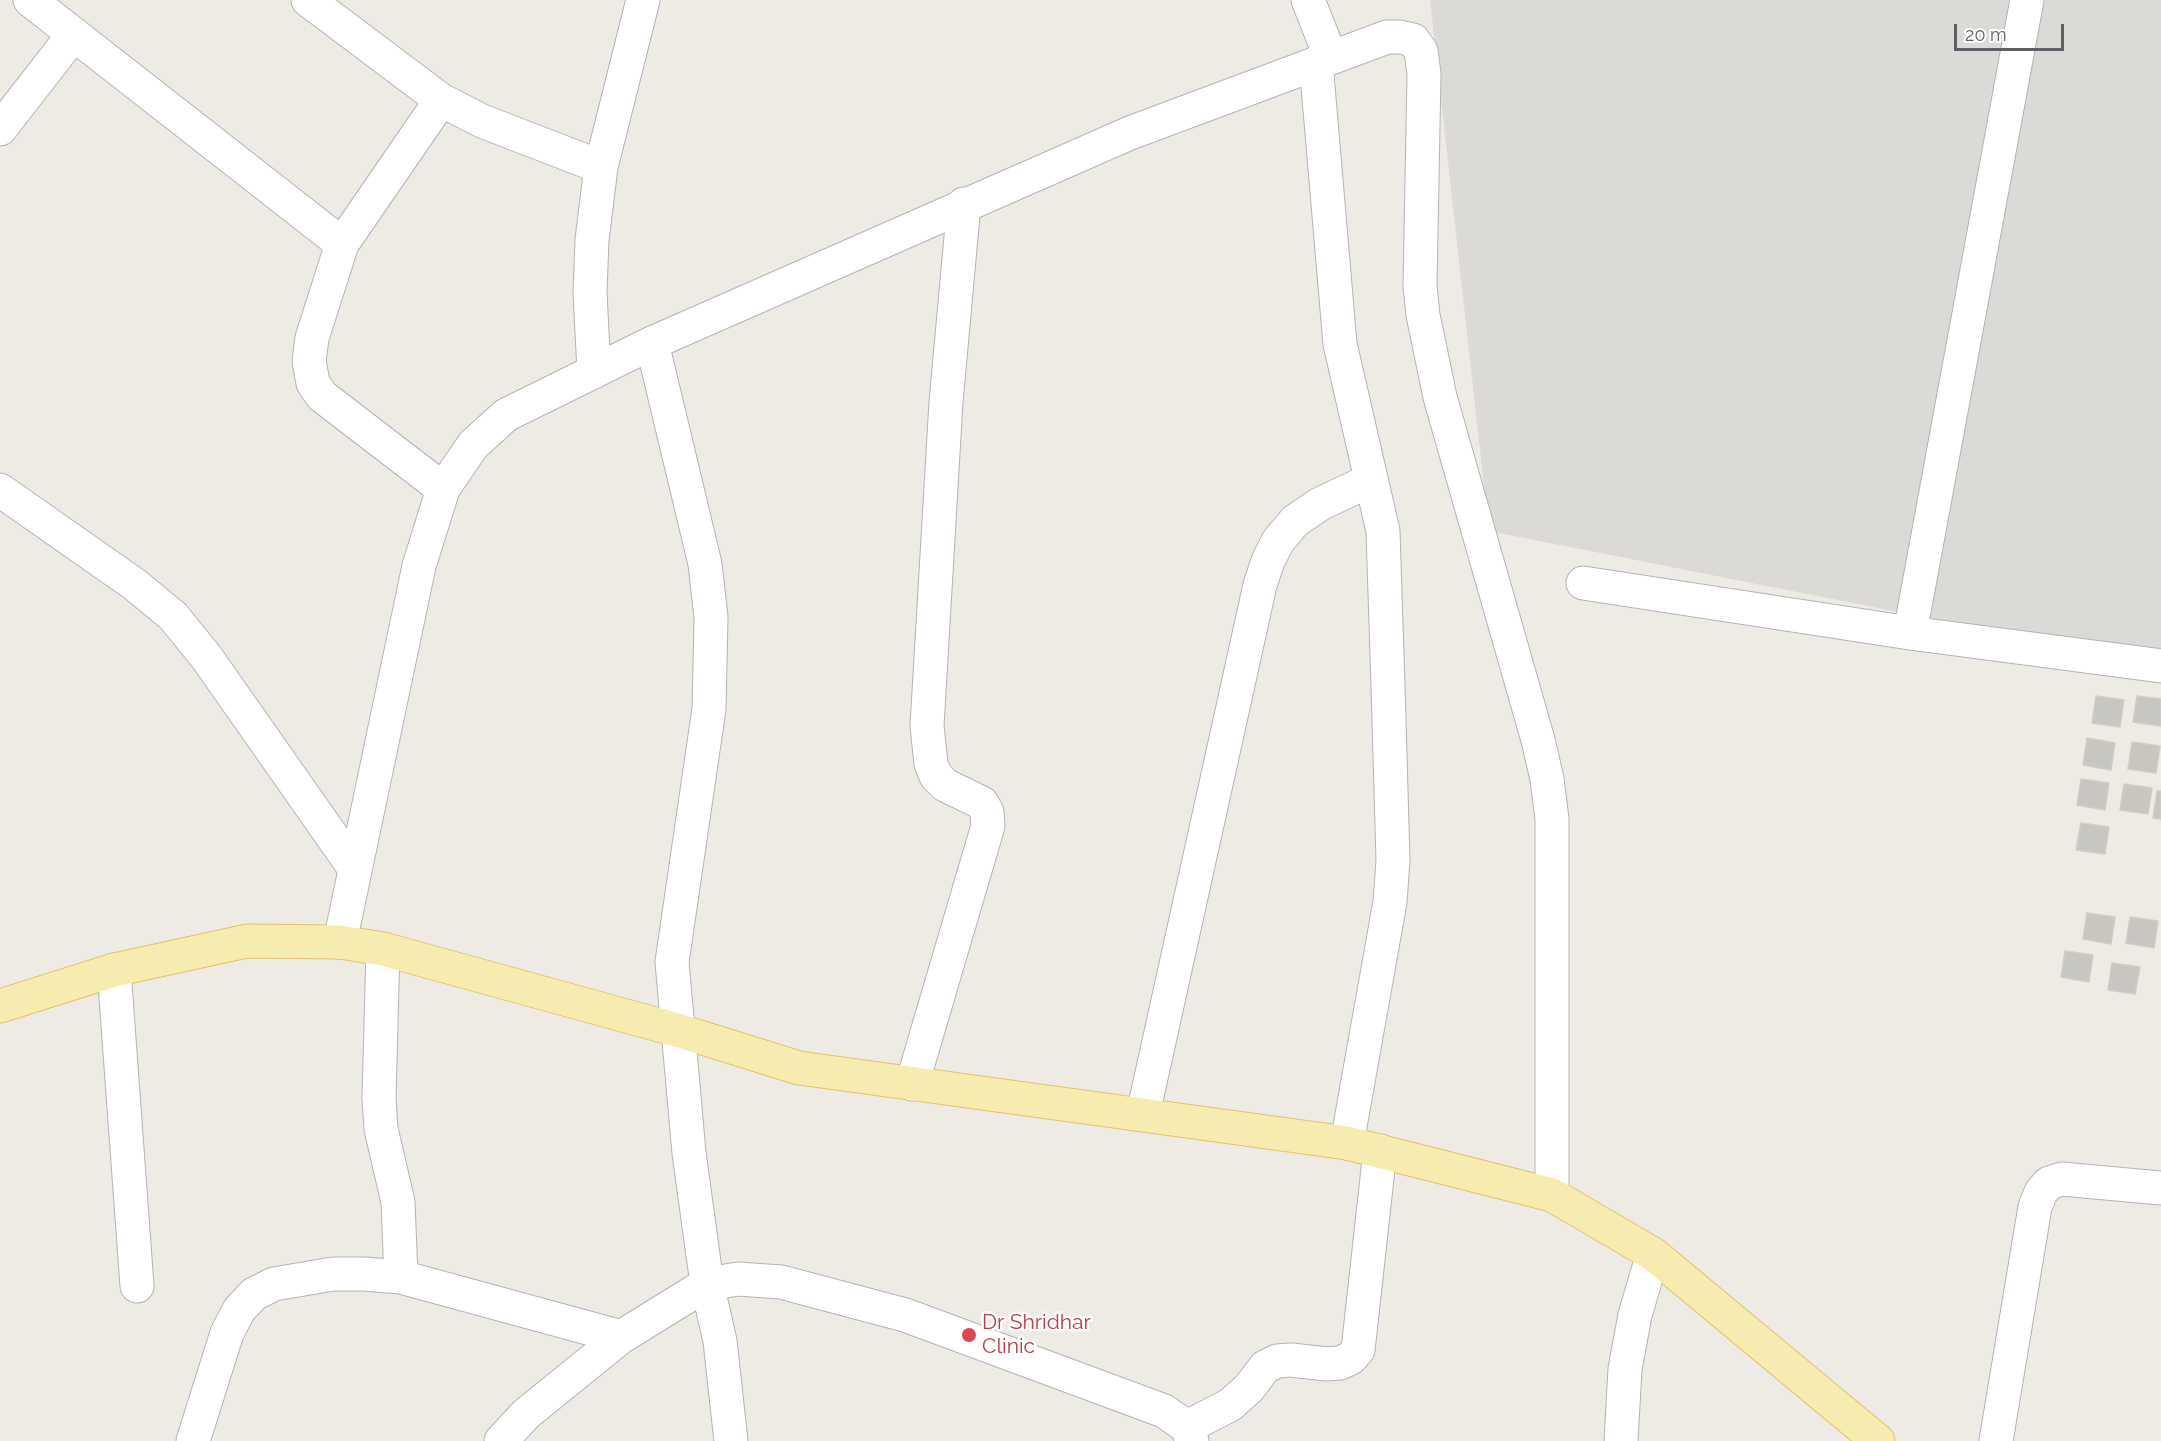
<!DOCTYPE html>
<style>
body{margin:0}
#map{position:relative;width:2161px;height:1441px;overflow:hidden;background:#edebe4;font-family:Raleway,sans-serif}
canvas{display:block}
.scale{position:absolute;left:1954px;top:24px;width:110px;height:27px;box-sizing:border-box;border:3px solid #5c5f63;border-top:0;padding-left:8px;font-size:18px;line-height:21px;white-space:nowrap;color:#5c5f63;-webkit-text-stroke:4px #fff;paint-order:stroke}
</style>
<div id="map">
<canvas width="2161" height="1441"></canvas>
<div class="scale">20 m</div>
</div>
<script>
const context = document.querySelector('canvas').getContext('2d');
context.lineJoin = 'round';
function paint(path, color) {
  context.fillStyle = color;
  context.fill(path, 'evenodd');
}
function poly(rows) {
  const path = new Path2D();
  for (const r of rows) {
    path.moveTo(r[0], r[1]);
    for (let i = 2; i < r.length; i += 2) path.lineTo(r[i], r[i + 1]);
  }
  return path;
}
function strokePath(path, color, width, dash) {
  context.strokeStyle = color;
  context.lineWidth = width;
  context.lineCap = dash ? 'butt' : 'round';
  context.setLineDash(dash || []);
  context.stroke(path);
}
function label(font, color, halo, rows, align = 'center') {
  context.font = font + ' Raleway,sans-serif';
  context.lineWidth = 5;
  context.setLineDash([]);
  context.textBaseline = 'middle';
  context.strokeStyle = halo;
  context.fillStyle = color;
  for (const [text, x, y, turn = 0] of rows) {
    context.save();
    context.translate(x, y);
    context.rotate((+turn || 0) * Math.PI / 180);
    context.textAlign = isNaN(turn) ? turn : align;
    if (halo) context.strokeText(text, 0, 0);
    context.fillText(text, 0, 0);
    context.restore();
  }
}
const industrial = poly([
 [1430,0,2161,0,2161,664,1489,531]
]);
const building = poly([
 [2096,696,2124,700,2120,727,2092,723,2096,696],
 [2137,696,2161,699,2161,726,2133,722,2137,696],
 [2087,738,2115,743,2111,770,2083,765,2087,738],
 [2132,742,2160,746,2156,773,2128,769,2132,742],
 [2081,779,2109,783,2105,810,2077,805,2081,779],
 [2124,784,2152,788,2148,814,2120,810,2124,784],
 [2157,791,2161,791,2161,819,2153,818,2157,791],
 [2081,823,2109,827,2105,854,2076,850,2081,823],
 [2087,913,2115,917,2111,944,2083,939,2087,913],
 [2130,917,2158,921,2154,948,2126,943,2130,917],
 [2065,951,2093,955,2089,982,2061,977,2065,951],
 [2112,963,2140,967,2135,994,2108,990,2112,963]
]);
const minor = poly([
 [30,0,342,244],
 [308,0,441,100,482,121,601,167],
 [1308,0,1331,58],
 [1316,63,1340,344,1383,531,1388,686,1393,860,1390,902,1347,1143],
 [441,100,342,244,312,338,309,361,313,383,322,396,443,489],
 [0,129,74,34],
 [652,343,705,564,711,617,709,709,672,962,689,1153,707,1284,720,1341,731,1441],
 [594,372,590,292,592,240,601,167,643,0],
 [0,490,134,584,173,616,207,658,355,869],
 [1583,583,1910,633,2161,666],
 [1910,633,2027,0],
 [340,942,419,566,443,489,473,445,506,415,652,343,1130,133,1387,37,1400,37,1413,40,1421,51,1424,74,1420,286,1423,315,1440,397,1538,740,1547,779,1552,819,1552,1195],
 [383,949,379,1098,381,1129,398,1202,401,1277],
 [114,970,137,1286],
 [912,1084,988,826,987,812,982,803,945,785,936,776,931,764,927,726,946,402,964,204],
 [1143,1114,1260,585,1268,561,1278,541,1295,521,1320,504,1371,480],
 [1187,1427,1230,1405,1249,1388,1265,1367,1277,1361,1291,1360,1327,1364,1340,1363,1351,1358,1358,1350,1380,1151],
 [193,1441,227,1333,239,1310,254,1294,274,1284,333,1274,364,1274,401,1277,621,1337],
 [501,1441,526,1414,621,1337,707,1284,738,1279,781,1282,905,1315,1164,1411,1187,1427,1192,1441],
 [1621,1441,1625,1369,1635,1315,1653,1254],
 [1996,1441,2035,1207,2041,1192,2049,1183,2062,1179,2161,1188]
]);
const major = poly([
 [0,1006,114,970,247,941,340,942,383,949,677,1030,799,1068,1347,1143,1552,1195,1653,1254,1878,1441]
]);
const markers = [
 [969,1335,8,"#e0444e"]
];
const healthNames = [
 ["Dr Shridhar",982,1323],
 ["Clinic",982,1347]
];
paint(industrial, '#dcdad6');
paint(building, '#c8c6c0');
strokePath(building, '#d1cdc3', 1.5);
strokePath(minor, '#b1b4b7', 35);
strokePath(major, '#e3c266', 35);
strokePath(minor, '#fff', 33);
strokePath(major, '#f7ecaf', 33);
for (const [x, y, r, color] of markers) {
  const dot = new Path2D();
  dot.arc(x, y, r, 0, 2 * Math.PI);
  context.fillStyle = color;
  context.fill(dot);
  strokePath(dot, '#fff', 2);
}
label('21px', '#be3a42', '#fff', healthNames, 'left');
</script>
